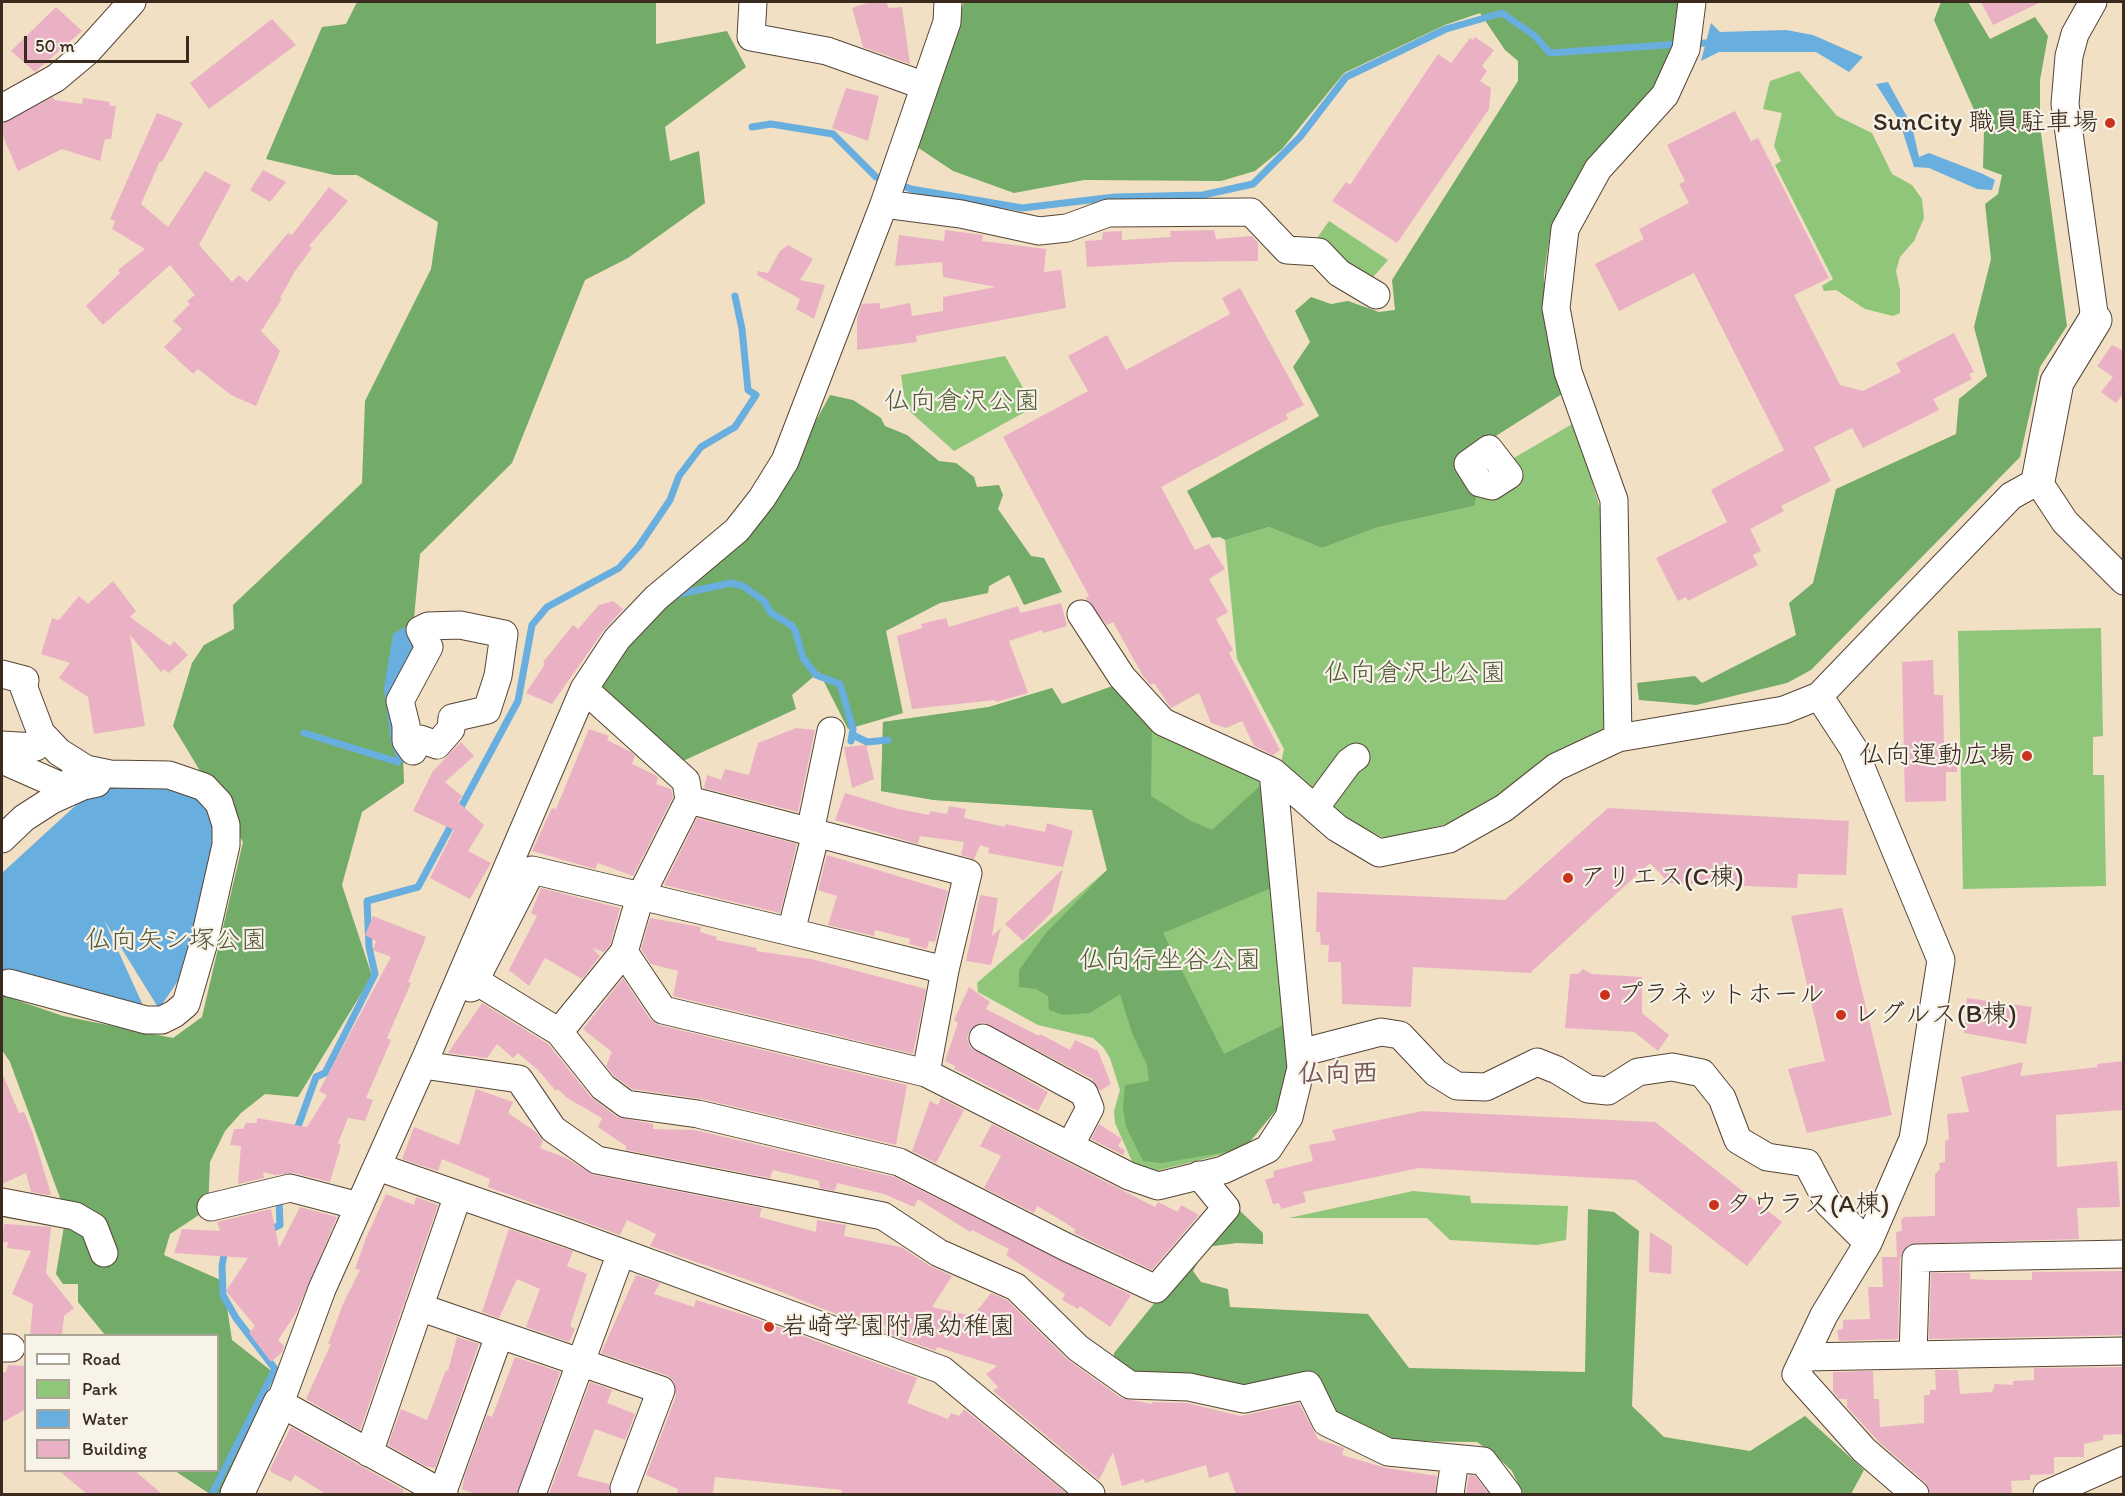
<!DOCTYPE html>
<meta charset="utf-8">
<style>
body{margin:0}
#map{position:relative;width:2125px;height:1496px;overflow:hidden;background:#f1e0c3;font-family:Itim,sans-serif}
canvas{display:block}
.frame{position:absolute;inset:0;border:3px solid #3b2a1e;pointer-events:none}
.legend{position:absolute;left:24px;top:1334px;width:195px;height:138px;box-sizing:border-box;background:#f7f3e8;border:2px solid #aca397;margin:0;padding:8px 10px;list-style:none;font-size:18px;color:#3b2a1e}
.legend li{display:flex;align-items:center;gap:12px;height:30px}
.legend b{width:30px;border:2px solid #aca397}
.scale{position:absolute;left:24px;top:36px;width:165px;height:27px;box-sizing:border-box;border:3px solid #3b2a1e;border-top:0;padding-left:8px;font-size:18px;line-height:21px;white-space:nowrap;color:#3b2a1e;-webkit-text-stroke:4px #f7f3e8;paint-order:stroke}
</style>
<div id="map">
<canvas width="2125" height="1496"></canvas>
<div class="frame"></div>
<ul class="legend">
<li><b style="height:8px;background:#fff"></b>Road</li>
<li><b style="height:16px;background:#8fc679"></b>Park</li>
<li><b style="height:16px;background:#68aedf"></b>Water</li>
<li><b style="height:16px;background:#eab1c5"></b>Building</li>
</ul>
<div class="scale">50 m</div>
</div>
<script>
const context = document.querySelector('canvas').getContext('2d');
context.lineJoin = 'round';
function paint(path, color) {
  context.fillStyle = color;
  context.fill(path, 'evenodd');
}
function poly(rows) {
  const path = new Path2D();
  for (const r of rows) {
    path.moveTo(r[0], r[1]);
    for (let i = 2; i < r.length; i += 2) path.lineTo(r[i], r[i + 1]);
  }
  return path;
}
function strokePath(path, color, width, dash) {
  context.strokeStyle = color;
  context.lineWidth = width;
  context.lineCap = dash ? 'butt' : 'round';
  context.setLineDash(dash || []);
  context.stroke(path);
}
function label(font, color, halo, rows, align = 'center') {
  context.font = font + ' Itim,"Klee One",sans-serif';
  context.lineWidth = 4.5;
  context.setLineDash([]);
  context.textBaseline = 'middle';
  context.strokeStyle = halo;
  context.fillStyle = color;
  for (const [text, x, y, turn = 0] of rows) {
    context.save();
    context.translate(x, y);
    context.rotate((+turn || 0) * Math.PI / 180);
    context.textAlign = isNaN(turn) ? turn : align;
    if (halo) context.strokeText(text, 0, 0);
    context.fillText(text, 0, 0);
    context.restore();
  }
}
const green = poly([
 [1799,71,1837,116,1872,133,1892,174,1912,185,1922,199,1924,218,1914,241,1900,257,1896,271,1900,290,1900,313,1893,316,1865,309,1836,290,1824,291,1822,286,1833,279,1775,165,1781,161,1774,146,1782,113,1763,109,1770,81],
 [1329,221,1388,260,1369,282,1315,241],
 [1005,356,1034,407,954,451,906,408,901,375],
 [1574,423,1600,508,1611,707,1608,733,1472,818,1386,839,1348,820,1280,767,1284,749,1237,659,1225,540,1269,527,1322,548,1379,527,1474,506,1460,465,1507,462],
 [2101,628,2103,736,2093,737,2093,775,2104,775,2106,886,1963,889,1958,631],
 [1113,686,1248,763,1261,785,1289,1067,1244,1149,1148,1173,1135,1168,1115,1123,1114,1111,1120,1090,1110,1058,1103,1047,1093,1038,1038,1025,978,992,977,983,1107,870,1092,810,934,800,881,791,883,722,989,707,1052,688,1062,704],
 [1413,1191,1470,1196,1471,1203,1568,1206,1566,1240,1537,1245,1450,1240,1427,1218,1289,1218]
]);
const forest = poly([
 [357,2,656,2,656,44,727,31,746,67,665,127,670,161,699,151,705,203,628,258,585,280,512,463,420,554,411,650,427,681,402,724,404,783,362,812,342,885,372,976,298,1097,265,1094,241,1113,225,1131,210,1162,208,1209,170,1234,164,1255,223,1281,232,1340,274,1373,226,1494,210,1494,175,1471,218,1470,218,1336,105,1335,78,1302,78,1284,63,1284,56,1274,66,1214,10,1062,2,1050,2,995,63,1016,173,1038,202,1017,243,842,173,726,192,663,204,645,234,629,233,605,362,483,365,401,431,269,438,222,357,175,334,175,266,159,322,27,346,24],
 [964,2,1680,2,1681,29,1658,84,1573,191,1550,234,1544,274,1544,307,1562,394,1488,441,1474,506,1379,527,1322,548,1269,527,1225,540,1220,537,1212,538,1187,491,1319,416,1293,367,1310,342,1295,311,1311,297,1331,304,1348,301,1379,312,1395,310,1392,280,1518,81,1518,61,1505,50,1480,13,1445,25,1344,73,1282,149,1255,171,1221,181,1084,180,1014,193,953,171,917,147],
 [1941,2,1968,2,1990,39,2035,17,2048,36,2040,80,2040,126,2067,326,2040,367,2020,457,1811,670,1787,683,1696,705,1639,700,1637,683,1695,676,1702,683,1796,635,1789,603,1813,583,1836,489,1956,434,1959,399,1987,376,1974,327,1991,259,1985,204,1998,194,2002,175,1983,168,1984,132,1934,20],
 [830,395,853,400,881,418,885,426,907,435,939,461,956,463,974,477,977,487,999,485,1003,495,998,509,1031,556,1044,558,1062,592,1024,605,1009,575,989,586,988,593,940,603,886,631,903,713,848,729,819,672,792,695,796,709,683,761,597,689,643,625,721,560,763,518],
 [1113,686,1152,726,1151,796,1191,821,1212,830,1261,785,1271,888,1163,933,1224,1054,1285,1024,1289,1067,1281,1104,1244,1149,1161,1163,1143,1161,1126,1127,1123,1107,1125,1085,1149,1081,1147,1065,1132,1033,1120,994,1090,1013,1064,1015,1049,1010,1048,996,1036,989,1019,987,1019,970,1046,933,1107,870,1092,810,934,800,881,791,883,722,989,707,1052,688,1062,704],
 [1234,1205,1263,1233,1263,1244,1237,1243,1206,1247,1193,1271,1201,1282,1228,1289,1230,1307,1368,1314,1409,1368,1585,1372,1588,1209,1614,1212,1639,1231,1632,1406,1664,1437,1750,1451,1805,1416,1864,1470,1851,1494,1523,1494,1512,1471,1494,1454,1477,1442,1394,1441,1332,1417,1315,1372,1243,1389,1132,1373,1114,1359,1114,1353]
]);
const water = poly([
 [1711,23,1720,32,1786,30,1813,35,1863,57,1849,72,1816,52,1719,52,1701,61],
 [1888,82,1912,126,1919,157,1929,153,1983,174,1995,180,1992,190,1977,189,1929,168,1914,167,1899,120,1876,84],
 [408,625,420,630,406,725,405,762,398,762,391,743,384,688,393,634],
 [110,774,219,803,204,942,159,1009,104,920,147,1014,2,971,2,873]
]);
const stream = poly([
 [1691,44,1706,43],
 [752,127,771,124,833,134,876,177,887,181],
 [898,184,911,189,1022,208,1115,197,1203,195,1253,184,1300,137,1346,77,1446,29,1502,13,1535,36,1550,53,1680,44],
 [675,595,731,583,743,586,764,601,771,613,791,625,795,630,803,658,816,675,840,684,853,729,851,741],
 [304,733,398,762],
 [853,735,867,742,888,740],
 [296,1132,316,1077,325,1073,375,974,369,947,367,901,418,887,518,701,532,625,547,607,619,568,639,546,670,500,679,476,701,447,735,427,756,395,748,390,742,329,735,296],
 [269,1230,280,1225,279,1198],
 [212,1494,275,1369,236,1318,223,1295,222,1266,225,1249]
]);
const building = poly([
 [870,2,886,2,889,8,902,7,910,64,863,47,852,8],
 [1981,2,2041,2,1993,25],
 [56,7,82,31,35,72,11,51],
 [272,19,296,45,209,109,190,83],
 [1475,37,1494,50,1482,66,1487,71,1480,81,1491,88,1489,109,1397,243,1332,201,1346,182,1350,185,1438,54,1451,63,1470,38,1473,40],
 [846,88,879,96,868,141,832,128],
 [53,97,55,100,82,104,83,98,110,102,110,106,116,106,111,139,105,139,100,161,62,149,18,171,2,134,2,124],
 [1735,111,1751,141,1758,138,1829,278,1794,295,1840,385,1863,391,1901,372,1896,363,1954,333,1974,372,1969,374,1972,379,1933,399,1939,410,1863,448,1852,428,1814,447,1831,481,1781,506,1784,511,1750,529,1761,551,1753,555,1758,565,1688,601,1686,597,1678,601,1656,558,1727,522,1711,490,1784,450,1694,273,1619,311,1595,264,1644,239,1639,229,1689,203,1679,184,1685,181,1667,145],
 [157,113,183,123,162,162,160,161,141,204,168,227,205,171,231,185,199,245,232,282,239,275,247,282,288,233,292,235,329,187,348,201,309,246,312,248,295,271,280,298,282,299,261,331,280,351,256,406,231,395,198,369,193,374,164,347,182,329,173,321,190,304,187,301,195,295,170,265,103,325,86,306,120,273,118,270,145,249,112,229,115,221,110,219],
 [263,170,286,182,270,202,250,190],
 [945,230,983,235,982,241,1046,249,1044,272,1061,270,1066,308,916,336,917,342,857,350,857,319,862,304,880,303,880,309,910,303,912,316,943,311,943,297,996,287,943,277,942,262,895,266,899,235,944,241],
 [1214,230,1216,239,1252,236,1258,243,1258,261,1173,262,1087,267,1085,241,1102,240,1103,232,1122,231,1122,240,1171,237,1170,231],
 [788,245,813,259,800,280,825,285,814,319,796,309,800,299,757,275,758,271,768,273,780,251],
 [1240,288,1304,405,1286,414,1288,419,1161,487,1195,550,1209,544,1225,569,1209,579,1228,612,1216,619,1233,650,1229,653,1280,750,1273,755,1254,746,1242,721,1226,728,1211,723,1199,693,1171,708,1154,683,1151,685,1143,676,1113,622,1107,625,1087,600,1086,597,1089,596,1003,437,1088,391,1068,356,1107,335,1126,370,1230,314,1222,298],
 [2112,345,2124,351,2124,393,2116,403,2101,392,2113,377,2097,366],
 [113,581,136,611,130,617,170,646,174,641,188,655,169,673,164,669,161,672,130,635,145,726,94,734,88,697,59,678,70,663,41,654,52,618,59,620,79,596,88,604],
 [613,601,623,609,604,630,552,704,526,693,545,664,543,662,573,625,578,629,599,605],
 [1061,603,1067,626,1043,633,1042,630,1009,641,1028,693,996,702,995,700,912,709,897,636,922,628,921,624,946,618,949,627,1018,606,1020,613],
 [1933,660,1934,695,1943,695,1944,744,1957,744,1957,772,1946,772,1946,801,1905,802,1902,662],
 [796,728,815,730,798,812,704,788,707,775,721,780,725,769,749,775,758,743],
 [589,729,609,736,607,740,631,752,635,756,632,764,655,775,658,777,656,784,671,789,673,797,633,876,598,863,595,869,532,851,552,808,556,809],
 [461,742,474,756,445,782,462,796,458,802,484,825,468,851,491,863,470,899,430,878,454,830,413,811,433,771],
 [866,745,874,779,852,788,844,747],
 [845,793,898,809,929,815,930,811,947,814,949,806,966,809,964,818,1005,827,1005,824,1045,832,1047,823,1073,831,1063,867,988,853,989,848,980,845,974,859,961,855,964,842,920,836,918,844,835,820],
 [1608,808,1849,821,1846,875,1798,874,1797,888,1669,883,1650,863,1530,973,1413,967,1411,1007,1342,1004,1341,962,1328,962,1329,945,1321,945,1320,932,1316,932,1317,892,1505,900],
 [697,818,797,844,780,913,664,885],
 [827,855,948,891,935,942,929,941,927,949,909,944,910,939,875,930,874,936,828,925,837,896,818,890],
 [1063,869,1052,912,1023,941,1005,924],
 [541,888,620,908,610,945,604,952,592,948,600,956,582,979,545,958,529,986,509,970,537,916,531,913],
 [980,895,998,898,992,936,1001,928,991,965,966,961],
 [1842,908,1892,1115,1807,1133,1788,1069,1825,1061,1791,916],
 [373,916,426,937,408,982,411,983,387,1038,391,1040,366,1098,373,1100,365,1121,348,1118,338,1143,341,1145,330,1182,294,1173,275,1175,263,1172,264,1178,238,1184,241,1146,230,1145,234,1129,243,1129,246,1123,257,1123,257,1118,307,1127,327,1095,319,1091,391,957,373,950,376,941,365,935],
 [650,918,701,927,700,932,717,937,716,940,757,948,756,951,811,959,926,989,913,1054,673,996,678,971,651,964,641,949],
 [1583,969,1592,974,1642,977,1642,1013,1669,1035,1658,1051,1634,1032,1565,1028,1570,974,1578,974],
 [623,978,650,1019,659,1025,907,1085,896,1145,702,1099,632,1089,614,1076,606,1066,612,1052,583,1029],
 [969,987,990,1002,986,1009,1039,1036,1040,1034,1070,1050,1075,1040,1098,1051,1111,1084,1100,1091,1092,1079,983,1022,970,1030,967,1038,970,1047,1048,1092,1038,1111,954,1069,955,1066,945,1061,958,1023,954,1020],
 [1967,998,2032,1007,2026,1044,1964,1033],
 [482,1003,548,1044,591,1097,617,1117,653,1124,653,1129,695,1130,894,1177,1131,1295,1110,1327,1080,1306,1078,1309,1062,1300,1065,1294,1006,1255,1009,1249,972,1230,970,1232,918,1199,914,1207,884,1194,837,1183,835,1191,820,1188,819,1181,773,1170,770,1178,626,1150,626,1146,598,1127,602,1118,567,1098,558,1089,556,1091,538,1070,518,1053,513,1058,497,1044,487,1058,448,1053],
 [2124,1061,2124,1110,2056,1115,2057,1167,2117,1161,2120,1207,2077,1208,2079,1239,1909,1244,1900,1258,1898,1339,1839,1341,1837,1330,1843,1329,1843,1320,1870,1319,1868,1287,1883,1287,1882,1257,1897,1257,1896,1232,1902,1231,1901,1220,1904,1217,1935,1216,1935,1174,1940,1169,1939,1163,1945,1162,1945,1141,1949,1139,1947,1114,1969,1112,1961,1077,2023,1062,2020,1076,2098,1067,2097,1064],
 [2,1073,19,1113,24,1112,32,1131,51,1194,48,1195,31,1192,26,1173,2,1184],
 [476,1089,513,1102,508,1113,536,1132,543,1141,540,1148,566,1158,594,1175,762,1208,759,1217,816,1232,817,1220,846,1225,844,1236,901,1247,930,1266,952,1276,932,1307,973,1316,991,1293,1007,1300,1067,1359,1121,1398,1152,1404,1152,1402,1187,1403,1241,1416,1299,1403,1318,1439,1344,1448,1342,1455,1386,1468,1437,1476,1435,1494,1236,1494,1228,1472,1209,1478,1206,1465,1145,1483,1144,1479,1122,1486,1113,1452,1099,1480,993,1391,998,1387,986,1374,997,1366,937,1347,936,1351,884,1332,886,1326,856,1316,854,1321,768,1287,650,1246,656,1234,627,1220,620,1235,488,1187,490,1179,442,1159,438,1171,402,1159,414,1127,459,1145],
 [941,1098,964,1110,936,1163,912,1151,930,1101,938,1105],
 [1422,1111,1655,1122,1782,1222,1747,1266,1635,1180,1419,1168,1303,1192,1306,1202,1281,1209,1279,1203,1273,1204,1265,1180,1274,1177,1273,1171,1313,1161,1309,1145,1336,1140,1332,1130],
 [992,1124,1155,1207,1158,1202,1178,1212,1181,1205,1199,1215,1152,1270,1074,1233,1075,1230,1069,1225,1037,1206,1034,1213,984,1188,1001,1156,980,1146],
 [1099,1124,1122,1139,1118,1146,1125,1150,1123,1155,1091,1139],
 [386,1194,414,1205,416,1197,438,1205,360,1430,306,1399,331,1344,328,1344,343,1304,360,1270,355,1269,366,1238],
 [300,1207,337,1217,296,1313,278,1340,284,1346,282,1352,271,1362,249,1333,255,1326,226,1291,248,1258,174,1253,182,1229,220,1231,217,1222,271,1209,279,1248],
 [4,1224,51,1227,46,1273,74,1308,64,1316,62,1335,30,1335,33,1304,12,1294,31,1251,7,1248,8,1242,2,1242],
 [509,1229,573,1251,567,1266,587,1274,570,1326,575,1329,569,1342,526,1327,540,1289,517,1279,499,1318,482,1312],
 [1650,1232,1672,1246,1671,1274,1649,1272],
 [2124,1271,2124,1335,1929,1339,1931,1273,1970,1273,1970,1279,1990,1280,2032,1280,2032,1272],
 [636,1275,660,1283,654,1294,694,1307,696,1300,751,1317,917,1378,907,1403,948,1419,951,1413,959,1416,964,1409,1067,1494,841,1494,842,1490,715,1477,713,1494,677,1494,678,1489,646,1475,676,1396,673,1380,666,1375,601,1353],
 [457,1337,479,1344,435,1468,425,1466,388,1445,401,1409,427,1420,446,1370,448,1371],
 [515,1357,560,1372,517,1494,475,1494,462,1489,465,1475,487,1415,492,1417],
 [8,1365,26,1366,26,1409,3,1422,2,1373,6,1372],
 [2124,1367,2124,1434,2103,1435,2103,1440,2084,1444,2084,1457,2054,1457,2054,1474,2030,1475,2030,1480,2011,1481,2012,1494,1931,1494,1925,1482,1879,1442,1847,1407,1847,1399,1839,1399,1833,1391,1833,1372,1873,1371,1874,1399,1879,1399,1880,1427,1924,1423,1924,1395,1930,1395,1930,1390,1936,1390,1935,1370,1958,1370,1960,1394,1992,1392,1995,1384,2013,1385,2013,1381,2034,1380,2034,1368],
 [590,1382,612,1390,607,1403,635,1414,625,1440,595,1429,577,1476,609,1484,610,1494,549,1494],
 [291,1427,404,1490,402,1494,326,1494,295,1475,291,1482,271,1472,270,1469],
 [58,1470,134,1470,162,1494,87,1494],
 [1469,1475,1475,1476,1489,1494,1466,1494]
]);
const street = poly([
 [753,2,751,37,827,51,925,86],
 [2093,2,2075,34,2069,56,2065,104,2095,320],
 [2,108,56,78,87,52,132,2],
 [884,204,961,214,1039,231,1067,228,1108,213,1251,212,1287,250,1319,252,1339,273,1376,295],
 [1489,449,1509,475,1492,486,1480,483,1468,464,1489,449],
 [1081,614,1122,677,1163,722,1273,772,1337,828,1379,853,1449,839,1504,808,1556,767,1618,738,1784,710,1819,696,2011,496,2038,481,2065,522,2124,581],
 [460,625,504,634,498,676,487,710,452,718,451,729,437,745,420,739,413,751,406,741,406,725,400,701,429,647,420,630,428,626,460,625],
 [2,674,25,680,24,688,41,733,59,752,86,769,110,774,169,775,204,787,219,803,226,825,226,845,204,942,186,1004,174,1014,162,1020,146,1020,9,983],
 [584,689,686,781,689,800],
 [1819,696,1853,748,1941,960,1913,1139,1868,1243,1824,1315,1796,1374,1864,1450,1915,1494],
 [1618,738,1614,500,1568,372,1556,308,1565,229,1598,169,1665,95,1686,49,1692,2],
 [2,745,36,747],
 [2,760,61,786,73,783,75,775],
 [1315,808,1349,762,1356,757],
 [810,832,831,731],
 [2,839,24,818,52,800,83,786,97,783],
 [791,932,816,833],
 [476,981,559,1032,603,1087,626,1104,698,1114,899,1162,1066,1247,1156,1289,1226,1208,1199,1175],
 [471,988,532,870,791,932,945,970,926,1073,1129,1176,1158,1186,1223,1170,1268,1149,1289,1117,1301,1068,1273,772],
 [559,1032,624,952],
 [983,1038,1084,1093,1090,1108,1070,1146],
 [1300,1053,1381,1032,1400,1035,1436,1073,1457,1086,1486,1087,1537,1062,1557,1070,1588,1089,1608,1091,1638,1072,1672,1067,1702,1073,1722,1098,1738,1140,1767,1157,1807,1163,1828,1203,1868,1243],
 [423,1065,519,1079,553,1129,597,1160,883,1216,939,1253,1016,1287,1078,1348,1130,1385,1189,1387,1244,1399,1308,1385,1326,1422,1388,1452,1483,1461,1508,1494],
 [926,1073,663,1010,624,952,640,897,689,800,968,873,945,970],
 [378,1167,568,1233,942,1370,1091,1494],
 [2,1202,75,1216,94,1227,104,1253],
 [211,1207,290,1188,359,1206],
 [419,1307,661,1390,624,1488],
 [2,1348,11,1348],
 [1913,1355,1916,1258,2124,1254],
 [1804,1357,2124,1351],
 [369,1453,458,1195],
 [442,1494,499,1336],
 [444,1494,280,1403,322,1289,427,1055,584,689,617,639,656,598,737,530,762,498,785,461,884,204,947,22,948,2],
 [532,1494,621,1253],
 [1450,1494,1455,1459],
 [2047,1494,2124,1460]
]);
const secondary = poly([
 [2038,481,2057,382,2095,320],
 [237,1494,280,1403]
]);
const markers = [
 [2110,123,6,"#c8321e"],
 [2027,756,6,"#c8321e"],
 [1568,878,6,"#c8321e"],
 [1605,995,6,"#c8321e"],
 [1841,1015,6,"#c8321e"],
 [1714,1205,6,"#c8321e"],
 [769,1327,6,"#c8321e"]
];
const poiNames = [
 ["SunCity 職員駐車場",2098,123,"right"],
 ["仏向運動広場",2015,756,"right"],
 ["アリエス(C棟)",1580,878],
 ["プラネットホール",1617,995],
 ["レグルス(B棟)",1853,1015],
 ["タウラス(A棟)",1726,1205],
 ["岩崎学園附属幼稚園",781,1327]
];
const parkNames = [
 ["仏向倉沢公園",962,402],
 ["仏向倉沢北公園",1415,674],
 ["仏向矢シ塚公園",176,941],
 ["仏向行坐谷公園",1170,961]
];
const neighbourhoodNames = [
 ["仏向西",1338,1075]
];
paint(green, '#8fc679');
paint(forest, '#73ab69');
paint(water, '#68aedf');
strokePath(stream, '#68aedf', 7);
paint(building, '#eab1c5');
strokePath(street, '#564537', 29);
strokePath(secondary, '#564537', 35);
strokePath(street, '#fff', 27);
strokePath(secondary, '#fff', 33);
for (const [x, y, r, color] of markers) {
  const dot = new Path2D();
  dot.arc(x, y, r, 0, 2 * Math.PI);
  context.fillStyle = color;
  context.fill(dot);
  strokePath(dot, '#f7f3e8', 2);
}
label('26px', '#3b2a1e', '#f7f3e8', poiNames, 'left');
label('26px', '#545939', '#f7f3e8', parkNames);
label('bold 27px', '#785958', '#f7f3e8', neighbourhoodNames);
</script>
